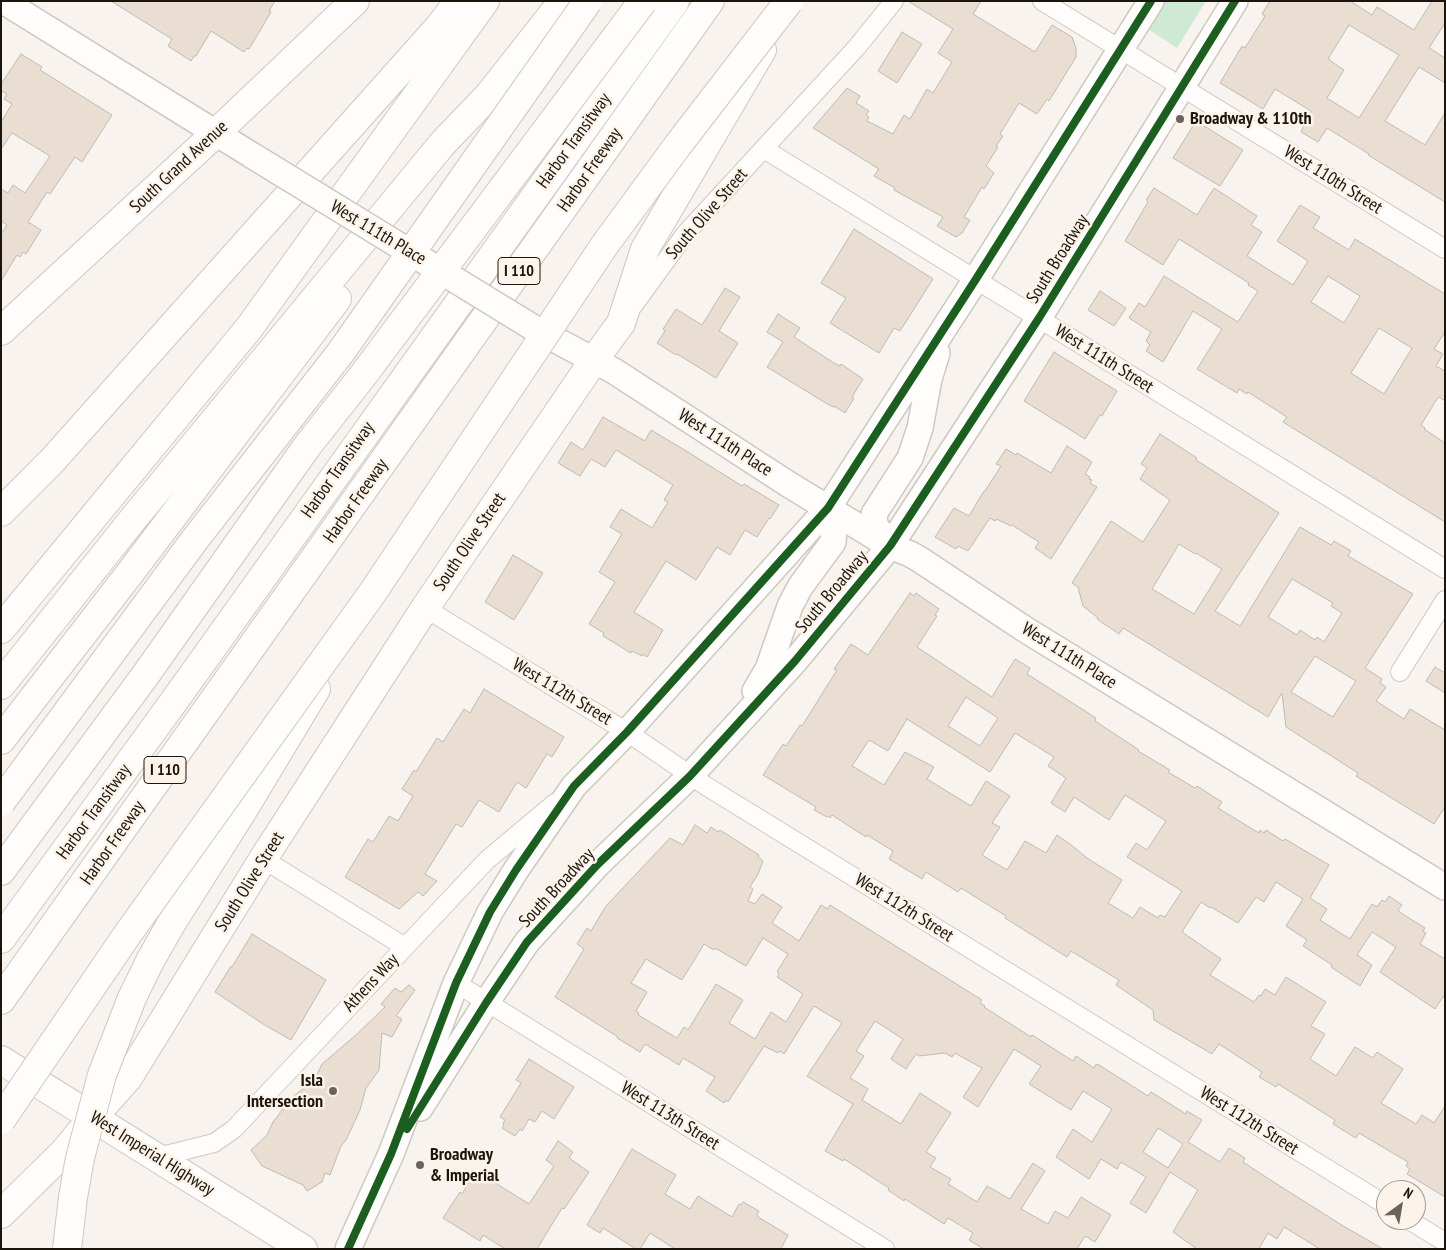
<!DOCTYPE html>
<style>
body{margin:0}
#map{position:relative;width:1446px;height:1250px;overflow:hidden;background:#f8f3ee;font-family:"PT Sans Narrow",sans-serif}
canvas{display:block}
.frame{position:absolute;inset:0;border:2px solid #1c150d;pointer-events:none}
.north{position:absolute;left:1376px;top:1180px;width:50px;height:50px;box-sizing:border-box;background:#fcf4ea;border:1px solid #a29b92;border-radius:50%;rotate:32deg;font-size:14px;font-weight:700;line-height:20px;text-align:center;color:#1c150d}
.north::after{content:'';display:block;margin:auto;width:18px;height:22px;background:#69635c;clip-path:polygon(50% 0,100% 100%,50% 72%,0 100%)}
</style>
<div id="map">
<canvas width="1446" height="1250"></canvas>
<div class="frame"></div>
<div class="north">N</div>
</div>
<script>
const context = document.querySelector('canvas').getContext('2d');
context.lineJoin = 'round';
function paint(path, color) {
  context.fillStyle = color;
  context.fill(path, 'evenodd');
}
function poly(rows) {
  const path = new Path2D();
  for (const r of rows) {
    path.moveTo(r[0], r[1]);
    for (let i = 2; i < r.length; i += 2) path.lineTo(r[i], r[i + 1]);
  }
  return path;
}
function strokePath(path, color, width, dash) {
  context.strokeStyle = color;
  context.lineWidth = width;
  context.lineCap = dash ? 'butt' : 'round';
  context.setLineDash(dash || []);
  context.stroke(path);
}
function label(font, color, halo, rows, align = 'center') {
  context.font = font + ' "PT Sans Narrow",sans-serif';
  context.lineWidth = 5;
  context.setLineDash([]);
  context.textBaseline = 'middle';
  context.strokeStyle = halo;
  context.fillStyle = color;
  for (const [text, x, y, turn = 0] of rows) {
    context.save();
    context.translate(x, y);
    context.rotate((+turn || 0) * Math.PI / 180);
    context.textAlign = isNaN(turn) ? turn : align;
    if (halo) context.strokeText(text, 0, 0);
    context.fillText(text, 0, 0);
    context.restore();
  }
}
const green = poly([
 [1165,1,1206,1,1177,48,1148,29]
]);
const building = poly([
 [111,1,275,1,269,11,271,12,249,49,247,48,244,52,211,31,196,56,194,56,191,61,168,46,172,39,111,1],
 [908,1,981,1,973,14,1035,52,1052,25,1072,37,1076,48,1076,57,1049,101,1047,99,1037,114,1019,103,1000,134,1003,136,996,146,998,147,986,166,994,173,984,189,982,187,964,217,970,220,962,233,956,237,937,226,943,217,894,190,895,188,874,176,879,169,813,128,847,88,860,96,856,103,869,111,866,115,869,117,867,121,893,134,904,115,910,119,927,89,933,93,952,62,938,53,953,29,908,1],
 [1270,1,1350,1,1372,15,1377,7,1414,30,1432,1,1445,1,1445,23,1429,48,1445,58,1445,83,1419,67,1385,121,1425,145,1445,113,1445,202,1368,155,1369,154,1327,128,1318,142,1301,132,1311,111,1275,89,1263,109,1220,83,1242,46,1245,48,1265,16,1262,14,1270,1],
 [1349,25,1399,55,1359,118,1327,98,1344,70,1328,59,1349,25],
 [902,32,922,44,897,83,878,71,902,32],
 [21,54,42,67,40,70,112,115,82,162,75,157,50,194,47,192,28,222,41,230,26,254,23,252,20,257,17,255,1,281,1,234,7,225,1,221,1,189,8,193,13,185,25,193,50,156,12,133,1,149,1,122,12,104,4,99,7,94,1,91,1,84,21,54],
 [1196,121,1243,150,1220,186,1173,158,1196,121],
 [1154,188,1197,215,1214,188,1257,216,1251,225,1262,232,1247,256,1293,285,1308,261,1277,241,1300,205,1320,217,1313,228,1349,250,1355,239,1445,294,1445,332,1434,349,1443,354,1436,366,1445,371,1445,401,1439,397,1437,399,1421,425,1425,428,1424,429,1445,443,1445,522,1283,422,1287,417,1248,392,1247,394,1239,389,1237,393,1197,369,1222,329,1193,311,1163,362,1146,351,1150,345,1146,341,1151,332,1129,318,1139,303,1145,307,1164,276,1238,322,1258,291,1248,285,1249,283,1179,239,1163,265,1125,241,1148,202,1146,200,1154,188],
 [1328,276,1360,296,1344,323,1311,302,1328,276],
 [1379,328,1412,348,1384,394,1351,373,1379,328],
 [854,229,933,279,900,331,894,328,879,353,830,323,846,298,821,283,854,229],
 [725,288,740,297,719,331,738,343,716,378,677,354,676,355,657,343,665,331,663,329,676,309,702,325,725,288],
 [1100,291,1126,308,1114,326,1088,310,1100,291],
 [778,314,800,328,794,337,834,363,840,366,841,364,863,379,852,397,854,398,845,413,834,406,833,407,824,402,767,367,783,342,767,332,778,314],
 [1054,352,1117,391,1102,416,1100,415,1085,439,1024,401,1054,352],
 [603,417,645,441,651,430,688,452,742,486,744,484,779,505,770,519,769,518,757,537,745,530,730,555,717,547,696,580,666,561,634,612,663,630,647,657,643,654,642,656,632,651,631,653,603,636,604,633,589,624,615,582,599,572,622,534,610,527,621,509,652,528,668,502,664,500,673,485,616,450,605,467,591,459,580,476,558,463,571,442,583,450,603,417],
 [1160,434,1197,458,1196,460,1279,513,1215,611,1240,626,1300,527,1331,545,1334,541,1351,551,1348,556,1413,594,1365,668,1382,679,1380,683,1386,687,1376,701,1404,719,1410,709,1445,730,1445,807,1434,824,1356,776,1358,773,1286,727,1282,693,1268,717,1123,628,1119,634,1097,619,1098,618,1083,606,1078,587,1072,583,1111,521,1143,542,1170,500,1140,479,1147,468,1141,464,1160,434],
 [1179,544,1195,554,1196,553,1222,569,1194,614,1152,589,1179,544],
 [1292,579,1333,603,1331,606,1342,613,1324,642,1317,637,1315,640,1300,630,1297,635,1268,617,1292,579],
 [1315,656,1356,681,1333,717,1291,692,1315,656],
 [1067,446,1092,462,1085,474,1090,477,1089,479,1092,480,1090,483,1097,487,1051,559,1035,548,1039,542,1012,525,1011,526,996,519,995,521,990,518,968,551,958,546,956,549,935,537,954,508,969,516,984,491,985,491,1001,466,996,464,1006,449,1016,455,1017,453,1051,473,1067,446],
 [513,555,543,573,514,620,485,602,513,555],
 [910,593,914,596,916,593,939,609,935,615,937,616,917,647,992,697,1015,659,1030,668,1027,674,1096,718,1095,721,1139,750,1138,751,1170,770,1168,772,1195,788,1197,786,1222,802,1218,808,1259,833,1260,830,1264,833,1266,830,1283,841,1285,839,1329,865,1310,898,1327,909,1320,920,1350,939,1372,904,1377,907,1382,900,1385,902,1389,896,1402,905,1398,910,1401,913,1425,928,1423,931,1426,933,1420,944,1445,959,1445,994,1435,1009,1380,972,1396,947,1372,932,1357,955,1372,965,1360,986,1331,967,1332,965,1303,946,1307,940,1286,926,1303,899,1276,882,1264,902,1256,897,1238,923,1211,907,1210,908,1201,902,1182,932,1221,959,1210,975,1254,1002,1259,995,1261,996,1265,989,1275,995,1286,977,1326,1002,1311,1026,1325,1034,1310,1059,1336,1076,1355,1047,1373,1058,1377,1052,1403,1069,1381,1103,1416,1124,1422,1115,1434,1123,1445,1106,1445,1197,1407,1174,1410,1169,1406,1166,1408,1162,1359,1133,1356,1138,1333,1124,1335,1120,1278,1084,1276,1087,1259,1077,1262,1072,1219,1044,1212,1054,1154,1020,1153,1010,1116,985,1119,980,1071,951,1067,957,1005,918,1006,916,961,888,958,892,926,872,922,879,889,859,893,851,867,835,866,837,832,815,830,818,828,816,827,817,814,810,816,807,763,775,783,744,786,746,800,725,802,726,837,670,834,669,851,644,868,655,910,593],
 [966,697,998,718,980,746,948,726,966,697],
 [907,719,990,772,1015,733,1054,757,1048,766,1066,778,1051,803,1065,812,1074,797,1109,820,1125,795,1166,821,1147,850,1136,843,1127,857,1182,891,1165,917,1160,915,1158,918,1140,907,1133,918,1108,903,1122,880,1087,858,1070,844,1057,835,1046,853,1025,841,1007,870,982,855,1000,827,992,823,1010,796,986,781,971,806,927,779,934,767,905,752,884,785,852,766,869,740,888,751,907,719],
 [1435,667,1445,673,1445,693,1426,681,1435,667],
 [484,689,564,737,552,757,547,754,526,788,517,782,499,812,479,800,462,827,456,824,425,874,437,881,423,896,418,892,399,909,345,877,368,839,373,842,389,816,398,821,413,796,402,789,414,770,416,772,437,738,443,742,464,709,470,713,484,689],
 [695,825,707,833,711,827,718,832,720,830,759,855,758,857,763,861,758,874,750,887,753,889,748,901,755,904,762,894,782,907,772,923,799,941,821,905,828,909,830,905,982,1000,980,1003,985,1006,984,1007,1031,1037,1032,1035,1073,1061,1076,1056,1094,1068,1096,1064,1099,1065,1148,1096,1151,1092,1186,1114,1187,1111,1202,1120,1188,1142,1220,1162,1229,1148,1245,1158,1243,1162,1272,1181,1340,1224,1383,1249,1320,1249,1284,1227,1277,1239,1268,1233,1259,1249,1197,1249,1173,1232,1198,1190,1170,1172,1146,1213,1130,1203,1146,1177,1121,1162,1117,1169,1101,1159,1089,1179,1056,1157,1073,1129,1092,1142,1112,1109,1083,1091,1071,1110,1029,1084,1041,1066,1014,1049,978,1107,963,1097,982,1068,955,1053,952,1057,945,1053,919,1056,916,1054,906,1069,891,1059,903,1039,875,1021,856,1051,864,1056,850,1078,868,1089,862,1100,901,1124,920,1093,951,1113,926,1152,936,1158,930,1167,951,1179,948,1184,977,1202,987,1186,1010,1199,1033,1163,1045,1171,1021,1209,1048,1224,1055,1211,1068,1218,1081,1197,1111,1215,1095,1242,1085,1236,1077,1249,984,1249,969,1240,973,1233,948,1218,944,1224,905,1199,904,1201,888,1190,889,1188,844,1159,843,1161,825,1151,853,1104,807,1076,842,1023,814,1006,784,1054,780,1051,778,1053,764,1046,728,1102,726,1100,724,1103,706,1091,715,1077,683,1058,679,1065,645,1044,640,1052,617,1038,618,1037,555,997,584,949,577,944,587,928,591,931,606,906,670,838,683,845,695,825],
 [763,938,788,954,777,972,779,974,777,977,803,994,786,1022,771,1012,755,1039,729,1023,743,1000,716,984,688,1030,684,1027,677,1038,638,1015,639,1013,636,1011,647,992,631,983,646,959,682,980,704,944,714,950,715,948,746,966,763,938],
 [1158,1128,1183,1144,1168,1168,1143,1152,1158,1128],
 [252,934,326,980,291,1040,263,1024,215,992,231,966,232,967,252,934],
 [409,985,415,990,396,1016,402,1019,392,1037,382,1033,379,1070,366,1088,360,1110,346,1140,341,1146,330,1175,325,1173,322,1182,307,1191,303,1185,262,1166,251,1150,267,1135,273,1122,292,1097,314,1081,322,1064,356,1035,385,1007,381,1004,395,988,401,992,409,985],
 [529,1059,574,1087,554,1119,542,1111,535,1122,529,1119,522,1131,520,1129,515,1136,502,1128,504,1125,503,1124,505,1120,500,1117,521,1083,516,1080,529,1059],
 [558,1141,573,1152,569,1158,589,1172,564,1209,562,1208,537,1249,505,1249,483,1235,480,1241,443,1218,460,1192,462,1194,476,1171,529,1204,554,1166,546,1160,558,1141],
 [632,1149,676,1175,665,1194,690,1209,698,1196,732,1217,739,1204,741,1205,743,1202,759,1211,757,1215,758,1217,788,1235,781,1249,675,1249,650,1233,640,1249,636,1249,603,1228,600,1233,587,1225,632,1149]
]);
const street = poly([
 [1042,1,1445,249],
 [764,149,1445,569],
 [633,306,686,233,857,47,894,1],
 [425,608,627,732,706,786,1386,1205],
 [1400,672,1445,600],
 [263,859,405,947],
 [456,983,885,1249],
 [158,1157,214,1143,234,1129,487,860,555,803],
 [1409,1220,1445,1242]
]);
const secondary = poly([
 [3,1,253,156],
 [537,330,614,371,788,484,890,546,910,554,919,559,1026,630,1445,887],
 [890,546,875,525,874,514,910,458,920,428,929,379,937,353],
 [755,691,768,669,790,606,800,587,833,542,834,528,828,508],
 [420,1108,486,1003,527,942,597,865,690,776,795,661,890,546,1039,318,1235,1],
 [348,1249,391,1154,456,983,490,912,516,870,574,786,627,732,828,508,976,279,1151,1]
]);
const primary = poly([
 [1,331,216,133,355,1],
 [1,1060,303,1249],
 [93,1117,128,1078,263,859,425,608,594,360,621,323]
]);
const highway = poly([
 [621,323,645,249,762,50],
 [1,512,51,462,438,28,453,9,462,1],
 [1,629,249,328,485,1],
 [1,685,134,518,443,143,489,95,563,1],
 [1,740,130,573,337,299],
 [1,871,147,673,308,445],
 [171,924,242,812,316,689],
 [1,939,172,704,675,1],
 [1,1000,710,1],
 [1,1214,64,1152,93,1117]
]);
const secondaryBridge = poly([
 [253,156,537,330]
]);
const highwayBridge = poly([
 [308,445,361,378,643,1],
 [1,802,196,538,341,352,588,1],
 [1,1120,127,935,373,592,604,246,678,145,789,1],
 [67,1249,73,1197,80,1158,102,1075,132,998,150,961,171,924]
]);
const cycleway = poly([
 [407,1129,486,1003,527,942,597,865,690,776,795,661,890,546,1039,318,1235,1],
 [348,1249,391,1154,456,983,490,912,516,870,574,786,627,732,828,508,976,279,1151,1]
]);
const markers = [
 [1180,119,5,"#69635c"],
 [333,1091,5,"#69635c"],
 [420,1165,5,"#69635c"]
];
const shields = [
 [519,271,42],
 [165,770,42]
];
const shieldNames = [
 ["I 110",519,271],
 ["I 110",165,770]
];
const poiNames = [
 ["Broadway & 110th",1190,119],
 ["Isla",323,1081,"right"],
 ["Intersection",323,1102,"right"],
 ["Broadway",430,1155],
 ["& Imperial",430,1176]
];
const streetNames = [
 ["Harbor Transitway",574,141,-54],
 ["South Grand Avenue",179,167,-43],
 ["Harbor Freeway",590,170,-55],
 ["West 110th Street",1333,180,32],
 ["South Olive Street",707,214,-49],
 ["West 111th Place",378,233,31],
 ["South Broadway",1058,259,-58],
 ["West 111th Street",1104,359,32],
 ["West 111th Place",725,443,33],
 ["Harbor Transitway",338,470,-55],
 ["Harbor Freeway",356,501,-55],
 ["South Olive Street",470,542,-56],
 ["South Broadway",832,592,-50],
 ["West 111th Place",1069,656,32],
 ["West 112th Street",562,692,31],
 ["Harbor Transitway",94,812,-54],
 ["Harbor Freeway",113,843,-55],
 ["South Olive Street",250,882,-58],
 ["South Broadway",557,888,-47],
 ["West 112th Street",904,908,32],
 ["Athens Way",371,983,-47],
 ["West 113th Street",670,1116,32],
 ["West 112th Street",1249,1121,32],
 ["West Imperial Highway",152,1154,32]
];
paint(green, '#ceead4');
paint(building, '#e9ded1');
strokePath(building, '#beb9b2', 1);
strokePath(street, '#cdc8c1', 20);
strokePath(secondary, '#cdc8c1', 28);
strokePath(primary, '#cdc8c1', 30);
strokePath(highway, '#cdc8c1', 30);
strokePath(street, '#fefdfc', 18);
strokePath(secondary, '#fefdfc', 25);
strokePath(primary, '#fefdfc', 28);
strokePath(highway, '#fefdfc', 28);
strokePath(secondaryBridge, '#cdc8c1', 28, []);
strokePath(highwayBridge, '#cdc8c1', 30, []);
strokePath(secondaryBridge, '#fefdfc', 25);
strokePath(highwayBridge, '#fefdfc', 28);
strokePath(cycleway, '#1b5e20', 8);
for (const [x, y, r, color] of markers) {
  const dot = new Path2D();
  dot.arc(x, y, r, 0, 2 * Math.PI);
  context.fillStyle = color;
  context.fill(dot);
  strokePath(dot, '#fcf4ea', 2);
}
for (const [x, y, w] of shields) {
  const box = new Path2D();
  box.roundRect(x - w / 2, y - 13.5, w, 27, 4);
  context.fillStyle = '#fcf4ea';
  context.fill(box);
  strokePath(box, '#1c150d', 1);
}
label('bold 16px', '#1c150d', null, shieldNames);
label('bold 18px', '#1c150d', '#fcf4ea', poiNames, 'left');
label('18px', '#1c150d', '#fcf4ea', streetNames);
</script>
